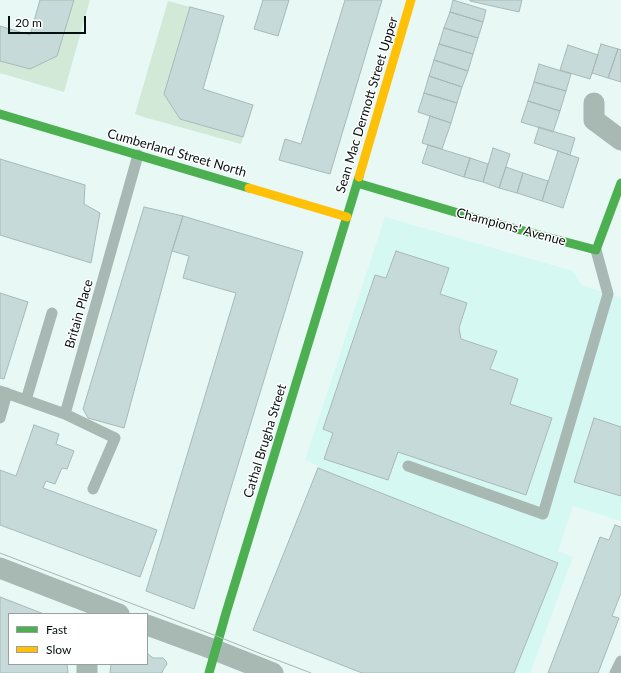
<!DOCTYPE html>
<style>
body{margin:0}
#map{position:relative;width:621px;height:673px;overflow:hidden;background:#e7f8f5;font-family:Lato,sans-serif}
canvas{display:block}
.legend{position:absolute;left:8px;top:613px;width:140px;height:52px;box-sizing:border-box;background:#fff;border:1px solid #9b9f9f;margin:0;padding:5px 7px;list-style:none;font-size:12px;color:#04100f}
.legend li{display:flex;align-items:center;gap:8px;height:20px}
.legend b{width:20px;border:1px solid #9b9f9f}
.scale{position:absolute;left:8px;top:16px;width:78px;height:18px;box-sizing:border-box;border:2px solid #04100f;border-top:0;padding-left:5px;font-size:12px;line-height:14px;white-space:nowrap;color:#04100f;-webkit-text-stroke:3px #fff;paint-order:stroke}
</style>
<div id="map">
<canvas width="621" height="673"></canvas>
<ul class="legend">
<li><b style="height:5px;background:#4caf50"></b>Fast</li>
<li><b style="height:5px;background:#ffc107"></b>Slow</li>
</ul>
<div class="scale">20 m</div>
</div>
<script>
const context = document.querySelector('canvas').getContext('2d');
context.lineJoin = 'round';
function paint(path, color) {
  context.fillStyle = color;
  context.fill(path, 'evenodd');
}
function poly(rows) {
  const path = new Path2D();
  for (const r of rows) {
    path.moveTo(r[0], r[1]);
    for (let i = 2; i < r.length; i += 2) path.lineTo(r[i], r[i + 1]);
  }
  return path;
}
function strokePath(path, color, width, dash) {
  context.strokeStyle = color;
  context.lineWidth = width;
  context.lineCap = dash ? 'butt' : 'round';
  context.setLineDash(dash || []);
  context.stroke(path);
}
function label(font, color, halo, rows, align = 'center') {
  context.font = font + ' Lato,sans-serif';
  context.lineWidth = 3;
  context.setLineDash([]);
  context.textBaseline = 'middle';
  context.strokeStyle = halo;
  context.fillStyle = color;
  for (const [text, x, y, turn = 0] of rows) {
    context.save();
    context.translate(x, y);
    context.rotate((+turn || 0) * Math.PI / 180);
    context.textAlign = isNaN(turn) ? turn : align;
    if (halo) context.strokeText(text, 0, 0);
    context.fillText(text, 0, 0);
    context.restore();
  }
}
const built = poly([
 [385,217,573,271,581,285,621,298,621,521,573,506,558,551,573,557,530,673,368,673,261,623,319,466,305,460]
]);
const green = poly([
 [74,0,90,0,64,92,0,73,0,61,30,69,57,56],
 [168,1,190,7,164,94,180,119,243,137,241,144,147,118,135,114]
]);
const building = poly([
 [40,0,74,0,57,56,30,69,0,61,0,26,30,35,40,0],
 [263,0,289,0,278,36,254,29,263,0],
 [345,0,382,0,330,174,279,160,285,139,301,144,345,0],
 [453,0,486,10,483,22,450,12,453,0],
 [470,0,522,0,519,12,470,1,470,0],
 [190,7,224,16,203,89,253,105,243,137,180,119,164,94,190,7],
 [450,12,483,22,478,38,444,28,450,12],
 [444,28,478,38,473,54,439,44,444,28],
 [439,44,473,54,468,71,434,60,439,44],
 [601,44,618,49,608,78,592,73,601,44],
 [568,45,598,55,590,79,560,70,568,45],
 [618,49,621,50,621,82,608,78,618,49],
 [434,60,468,71,462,87,429,76,434,60],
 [539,64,571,74,566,91,534,82,539,64],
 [429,76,462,87,457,103,424,93,429,76],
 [534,82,566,91,560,111,528,101,534,82],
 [424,93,457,103,451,123,418,112,424,93],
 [528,101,560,111,553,132,521,122,528,101],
 [430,116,451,123,442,149,422,143,430,116],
 [539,127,575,138,570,155,534,143,539,127],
 [428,145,470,158,464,177,422,163,428,145],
 [493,148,510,154,499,188,483,182,493,148],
 [558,151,579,158,563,208,542,201,558,151],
 [470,158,488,164,483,182,464,177,470,158],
 [0,159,85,185,84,204,100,213,91,263,0,235,0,159],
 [506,167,523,173,517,193,499,188,506,167],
 [523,173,548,181,542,201,517,193,523,173],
 [144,207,183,216,172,251,124,428,88,418,83,409,144,207],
 [183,216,303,252,194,609,146,591,236,293,183,278,189,256,172,251,183,216],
 [396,251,449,268,440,294,467,303,459,328,461,339,497,351,490,369,518,379,510,404,552,418,526,495,398,452,388,480,324,459,333,433,323,429,375,275,386,278,396,251],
 [0,293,28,302,4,379,0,378,0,293],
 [594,418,621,427,621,496,574,482,594,418],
 [34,425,59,434,56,444,74,451,67,469,62,468,55,484,46,481,43,488,157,530,140,577,0,525,0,470,16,476,34,425],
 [318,468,558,563,514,673,362,673,253,630,318,468],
 [615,525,621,527,621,593,612,616,619,618,598,673,548,673,600,537,609,540,615,525],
 [0,597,44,614,9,614,9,664,67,664,68,673,0,673,0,597],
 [147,653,153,658,163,658,166,661,167,664,163,670,162,673,110,673,111,664,147,664,147,653]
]);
const lane = poly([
 [0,391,65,414,138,155],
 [26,400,52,313],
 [65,414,92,427,115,438,93,489],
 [0,418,7,393],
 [408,466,543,514,608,294,596,250],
 [615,673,621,661]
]);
const street = poly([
 [594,103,594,120,621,140],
 [0,568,119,614],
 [147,625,215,650,273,673],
 [87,673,87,664]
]);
const fast = poly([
 [0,114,249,188],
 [357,183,475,218,596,250,621,183],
 [209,673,226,613,359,177]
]);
const slow = poly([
 [359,177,411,0],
 [249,188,347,217]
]);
const tram = poly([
 [0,553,219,637,264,655,311,673]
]);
const streetNames = [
 ["Sean Mac Dermott Street Upper",367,105,-73],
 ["Cumberland Street North",177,153,16],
 ["Champions' Avenue",511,227,15],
 ["Britain Place",79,314,-74],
 ["Cathal Brugha Street",265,441,-73]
];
paint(built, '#d6f8f3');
paint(green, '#d2e9d8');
paint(building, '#c6dada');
strokePath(building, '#a9b8b7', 1);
strokePath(lane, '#a8b8b3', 11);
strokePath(street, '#a8b8b3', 21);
strokePath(fast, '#4caf50', 9);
strokePath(slow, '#ffc107', 9);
strokePath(tram, '#a8b7b2', 1);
label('13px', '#04100f', '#fff', streetNames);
</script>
